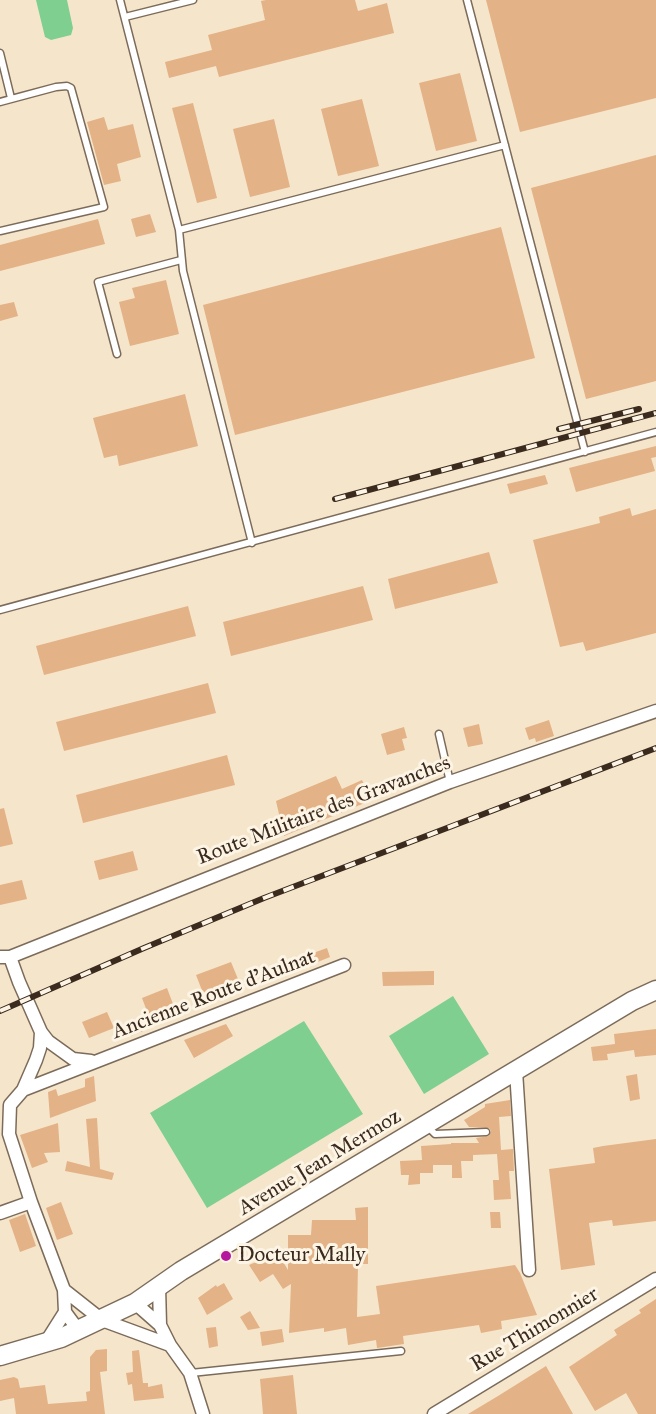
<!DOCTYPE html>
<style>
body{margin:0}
canvas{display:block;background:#f5e5ca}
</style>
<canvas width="656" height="1414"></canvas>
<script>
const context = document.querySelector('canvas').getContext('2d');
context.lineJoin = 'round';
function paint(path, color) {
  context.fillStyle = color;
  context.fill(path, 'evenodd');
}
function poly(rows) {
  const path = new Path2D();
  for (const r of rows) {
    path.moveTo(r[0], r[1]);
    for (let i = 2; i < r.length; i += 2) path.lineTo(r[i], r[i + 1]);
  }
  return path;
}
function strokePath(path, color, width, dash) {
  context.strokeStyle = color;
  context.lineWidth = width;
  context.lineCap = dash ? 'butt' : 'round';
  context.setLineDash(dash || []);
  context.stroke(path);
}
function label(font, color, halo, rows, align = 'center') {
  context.font = font + ' "IM FELL Great Primer",serif';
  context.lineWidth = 6;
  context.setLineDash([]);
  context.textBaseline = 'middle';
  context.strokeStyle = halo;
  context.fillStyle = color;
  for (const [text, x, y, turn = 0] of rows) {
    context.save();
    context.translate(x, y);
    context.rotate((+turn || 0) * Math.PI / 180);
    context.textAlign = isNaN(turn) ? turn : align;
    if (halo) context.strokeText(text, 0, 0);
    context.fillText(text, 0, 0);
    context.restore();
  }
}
const green = poly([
 [36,0,67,0,73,28,71,35,51,40,45,37],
 [453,996,489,1054,424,1094,389,1036],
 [304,1021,363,1114,207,1208,150,1113]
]);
const building = poly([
 [266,0,355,0,358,11,387,3,394,33,219,77,216,66,169,78,165,62,212,50,208,35,265,20,261,1],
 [486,0,656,0,656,98,520,132],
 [460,73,477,141,436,151,419,83],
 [362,99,379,166,338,176,321,109],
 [193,103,217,198,197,203,172,108],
 [104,117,108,130,133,124,141,157,117,164,121,181,104,185,87,122],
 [274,119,290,187,250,197,233,129],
 [656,155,656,381,586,399,531,188],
 [150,214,156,232,136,237,131,219],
 [98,219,105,244,0,271,0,245],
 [501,227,535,358,235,435,203,305],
 [166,280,179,334,130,346,119,302,135,298,132,288],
 [14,302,18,316,0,321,0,305],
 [185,394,198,446,119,466,117,455,104,458,93,418],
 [656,446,656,457,651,458,655,471,576,492,569,468],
 [545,475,548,484,510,494,507,484],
 [630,508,632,516,656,509,656,633,586,651,583,642,560,647,533,540,600,523,599,517],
 [489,552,498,583,395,609,388,579],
 [363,586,373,620,231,656,223,622],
 [188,606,196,636,44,675,36,646],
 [208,683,216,713,64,751,56,722],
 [549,720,554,736,536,742,535,738,529,740,525,728],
 [479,724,483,744,468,747,463,728],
 [404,727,407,738,402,739,405,750,387,755,381,734],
 [227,755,235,785,83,823,76,795],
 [336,776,342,789,362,780,372,800,284,836,276,801],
 [4,808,13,844,0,847,0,809],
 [133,851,138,870,99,880,94,861],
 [22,880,27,899,0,905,0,885],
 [327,948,330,957,298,970,294,960],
 [231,962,238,979,203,993,196,975],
 [434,971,434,985,383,986,382,972],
 [167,988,173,1004,148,1014,142,998],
 [107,1012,114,1028,89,1038,82,1022],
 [139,1020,143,1031,131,1036,127,1025],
 [226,1024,233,1036,194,1058,184,1040],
 [656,1029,656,1055,635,1057,634,1050,607,1054,608,1060,593,1061,591,1047,615,1044,614,1034],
 [637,1074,640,1099,630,1101,626,1076],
 [94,1076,96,1101,50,1118,48,1092,56,1089,58,1096,85,1087,85,1079],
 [510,1100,511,1116,499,1117,501,1150,513,1149,514,1171,509,1171,511,1199,494,1200,493,1180,499,1180,497,1154,473,1155,473,1161,461,1161,462,1178,452,1178,452,1165,433,1165,433,1173,420,1173,420,1184,408,1185,409,1175,401,1175,400,1161,422,1160,421,1146,451,1144,451,1143,479,1143,476,1138,489,1136,491,1131,489,1128,469,1127,464,1120,485,1107,485,1104],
 [97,1118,100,1169,114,1173,112,1180,65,1171,67,1161,90,1167,86,1119],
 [58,1123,60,1152,44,1153,48,1162,32,1168,20,1135],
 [656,1139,656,1221,613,1226,612,1220,589,1223,595,1265,561,1270,549,1169,595,1163,593,1148,603,1146],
 [61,1202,73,1234,57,1240,46,1208],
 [368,1207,368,1264,358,1264,357,1317,380,1314,376,1286,515,1265,520,1273,537,1315,501,1321,502,1329,481,1333,479,1325,403,1336,404,1344,377,1348,376,1340,348,1345,346,1328,324,1332,324,1328,289,1333,291,1284,283,1289,273,1274,260,1282,249,1265,256,1262,254,1260,276,1250,288,1270,288,1235,311,1235,312,1220,356,1220,355,1208],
 [490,1212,500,1212,501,1228,491,1228],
 [25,1214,36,1246,20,1252,9,1220],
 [224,1283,233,1299,207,1315,198,1298,216,1285,217,1287],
 [656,1299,656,1414,638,1414,626,1393,595,1411,569,1367,617,1335,614,1330,641,1313,639,1310],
 [250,1311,260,1328,248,1330,240,1317],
 [216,1327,218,1346,209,1348,206,1328],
 [282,1329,284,1342,262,1346,260,1332],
 [107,1349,107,1371,100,1372,105,1414,16,1414,14,1398,0,1401,0,1380,14,1377,18,1379,20,1388,45,1385,48,1404,87,1401,86,1392,90,1391,90,1357,96,1350],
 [139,1350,143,1383,148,1383,148,1387,162,1384,164,1398,134,1401,132,1384,128,1385,126,1373,133,1372,132,1351],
 [546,1366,573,1414,468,1414,498,1396],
 [293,1375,297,1414,263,1414,260,1379]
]);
const service = poly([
 [120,0,179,230,183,271,252,543],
 [467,0,585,452],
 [125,17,193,0],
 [0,53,11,98],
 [0,102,56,87,67,86,71,88,104,207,0,231],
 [179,230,505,145],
 [117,354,98,282,181,260],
 [0,610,656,432],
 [439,734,450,782],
 [427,1126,435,1134,486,1132],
 [191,1373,401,1351]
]);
const minor = poly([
 [0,957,10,957,19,982,41,1032,40,1048,36,1060,23,1090,10,1105,9,1134,31,1202,64,1290,65,1312,79,1331],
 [10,957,450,782,656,711],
 [41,1032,48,1041,73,1059,91,1061],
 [516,1071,529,1270],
 [23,1090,344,965],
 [0,1213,31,1202],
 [159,1286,160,1325],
 [64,1290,102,1320,170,1345],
 [135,1303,160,1325,170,1345,190,1373,203,1414],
 [46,1342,65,1312],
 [434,1414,656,1279]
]);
const secondary = poly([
 [0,1356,61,1338,135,1303,181,1271,632,1001,656,990]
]);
const rail = poly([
 [559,429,639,409],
 [335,499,656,413],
 [0,1011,144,948,264,898,656,748]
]);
const markers = [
 [226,1256,6,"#b5179e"]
];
const streetNames = [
 ["Route Militaire des Gravanches",324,811,-21],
 ["Ancienne Route d'Aulnat",214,995,-21],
 ["Avenue Jean Mermoz",320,1163,-31],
 ["Rue Thimonnier",535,1330,-31]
];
const poiNames = [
 ["Docteur Mally",238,1256]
];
paint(green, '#7fcf90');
paint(building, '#e4b287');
strokePath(service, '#7c6b5a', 9);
strokePath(minor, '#7c6b5a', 15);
strokePath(secondary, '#7c6b5a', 21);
strokePath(service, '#fff', 6);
strokePath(minor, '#fff', 12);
strokePath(secondary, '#fff', 18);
strokePath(rail, '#3b2a1e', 6);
strokePath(rail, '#fcf5e5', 4, [11]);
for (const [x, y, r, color] of markers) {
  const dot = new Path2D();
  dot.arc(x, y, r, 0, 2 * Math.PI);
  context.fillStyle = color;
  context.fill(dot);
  strokePath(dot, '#fcf5e5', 2);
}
label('21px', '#3b2a1e', '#fcf5e5', streetNames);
label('21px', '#3b2a1e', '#fcf5e5', poiNames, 'left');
</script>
